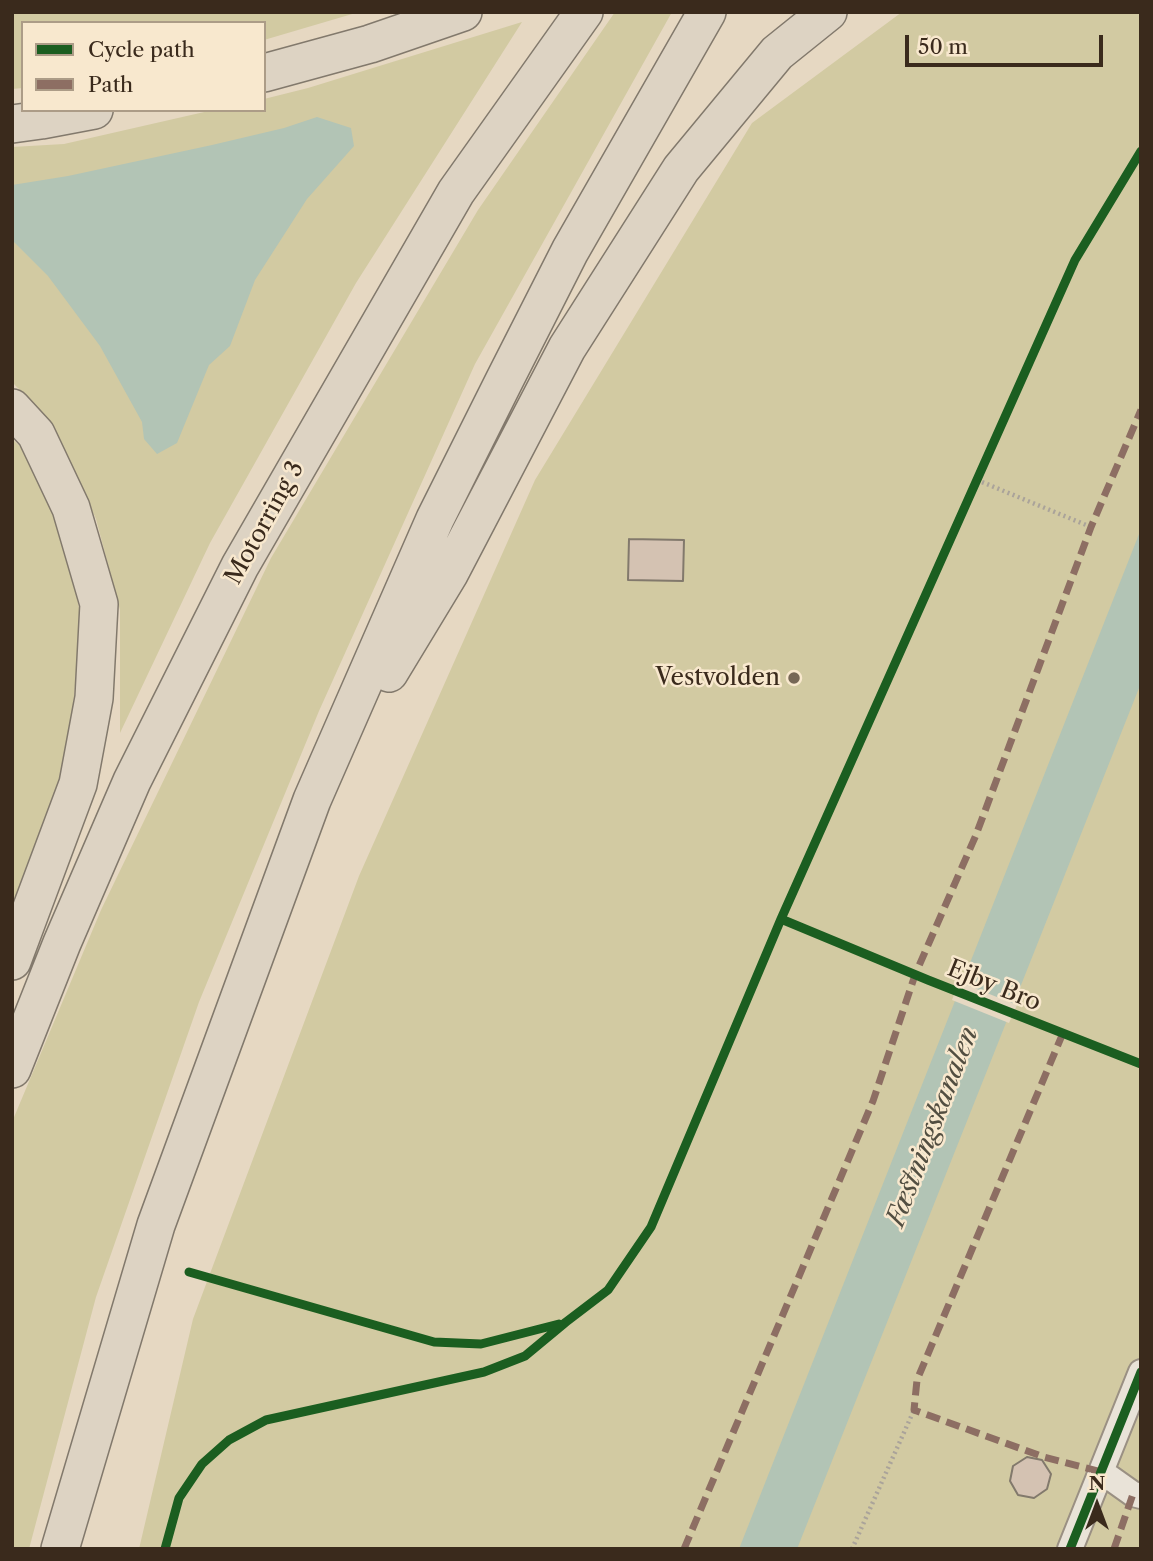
<!DOCTYPE html>
<meta charset="utf-8">
<style>
body{margin:0}
#map{position:relative;width:1153px;height:1561px;overflow:hidden;background:#e6d8c2;font-family:"Libre Caslon Text",serif}
canvas{display:block}
.frame{position:absolute;inset:0;border:14px solid #3a2a1c;pointer-events:none}
.legend{position:absolute;left:21px;top:21px;width:245px;height:91px;box-sizing:border-box;background:#f8e8ce;border:2px solid #ac9c87;margin:0;padding:9px 12px;list-style:none;font-size:21px;color:#3a2a1c}
.legend li{display:flex;align-items:center;gap:14px;height:35px}
.legend b{width:35px;border:2px solid #ac9c87}
.north{position:absolute;left:1062px;top:1470px;width:70px;height:70px;-webkit-text-stroke:5px #f8e8ce;paint-order:stroke;rotate:0deg;font-size:19px;font-weight:700;line-height:28px;text-align:center;color:#3a2a1c}
.north::after{content:'';display:block;margin:auto;width:24px;height:32px;background:#3a2a1c;clip-path:polygon(50% 0,100% 100%,50% 72%,0 100%)}
.scale{position:absolute;left:905px;top:35px;width:198px;height:32px;box-sizing:border-box;border:4px solid #3a2a1c;border-top:0;padding-left:9px;font-size:21px;line-height:24px;white-space:nowrap;color:#3a2a1c;-webkit-text-stroke:5px #f8e8ce;paint-order:stroke}
</style>
<div id="map">
<canvas width="1153" height="1561"></canvas>
<div class="frame"></div>
<ul class="legend">
<li><b style="height:9px;background:#1b5e20"></b>Cycle path</li>
<li><b style="height:9px;background:#8d6e63"></b>Path</li>
</ul>
<div class="north">N</div>
<div class="scale">50 m</div>
</div>
<script>
const context = document.querySelector('canvas').getContext('2d');
context.lineJoin = 'round';
function paint(path, color) {
  context.fillStyle = color;
  context.fill(path, 'evenodd');
}
function poly(rows) {
  const path = new Path2D();
  for (const r of rows) {
    path.moveTo(r[0], r[1]);
    for (let i = 2; i < r.length; i += 2) path.lineTo(r[i], r[i + 1]);
  }
  return path;
}
function strokePath(path, color, width, dash) {
  context.strokeStyle = color;
  context.lineWidth = width;
  context.lineCap = dash ? 'butt' : 'round';
  context.setLineDash(dash || []);
  context.stroke(path);
}
function label(font, color, halo, rows, align = 'center') {
  context.font = font + ' "Libre Caslon Text",serif';
  context.lineWidth = 5;
  context.setLineDash([]);
  context.textBaseline = 'middle';
  context.strokeStyle = halo;
  context.fillStyle = color;
  for (const [text, x, y, turn = 0] of rows) {
    context.save();
    context.translate(x, y);
    context.rotate((+turn || 0) * Math.PI / 180);
    context.textAlign = isNaN(turn) ? turn : align;
    if (halo) context.strokeText(text, 0, 0);
    context.fillText(text, 0, 0);
    context.restore();
  }
}
const green = poly([
 [12,12,359,12,264,40,264,23,23,23,23,88,12,89],
 [615,12,672,12,475,364,319,711,199,1002,96,1297,29,1549,12,1549,12,1122,101,910,271,558,478,210],
 [902,12,1141,12,1141,1549,139,1549,193,1319,359,876,535,480,752,123],
 [522,22,356,283,210,543,120,733,120,610,96,519,51,422,12,382,12,147,64,144,213,110,264,110,264,99,308,88],
 [12,439,24,450,68,548,81,619,73,707,64,772,12,909]
]);
const water = poly([
 [317,117,351,128,354,146,307,199,255,280,230,346,209,365,177,443,157,454,144,439,142,422,100,346,48,276,12,240,12,185,68,176,212,145,284,128],
 [1141,529,1141,683,797,1549,739,1549]
]);
const pier = poly([
 [959,982,1017,1005,1009,1023,952,1000]
]);
const building = poly([
 [629,539,684,540,683,581,628,580,629,539],
 [1027,1457,1042,1460,1051,1474,1047,1489,1034,1498,1018,1495,1010,1481,1013,1466,1027,1457]
]);
const path = poly([
 [977,480,1091,527],
 [852,1549,914,1410]
]);
const minor = poly([
 [1102,1472,1133,1494,1141,1496],
 [1070,1549,1141,1372]
]);
const highway = poly([
 [264,73,370,44,463,12],
 [12,124,41,120,94,110],
 [12,408,36,434,71,508,99,604,94,698,78,784,12,961],
 [389,673,449,574,567,348,681,169,777,53,828,12],
 [12,1069,62,943,132,781,240,566,456,192,584,12],
 [60,1549,156,1225,312,800,435,519,504,381,570,251,707,12]
]);
const quiet = poly([
 [1063,1033,917,1380,914,1410,1044,1457,1102,1472],
 [684,1549,873,1101,915,975,976,835,1091,527,1141,410],
 [1114,1549,1133,1494]
]);
const cycleway = poly([
 [781,919,928,980,1141,1064],
 [189,1272,434,1342,481,1344,559,1324],
 [165,1549,179,1498,202,1464,229,1440,266,1420,484,1372,525,1356,566,1322,608,1290,651,1227,781,919,1075,260,1141,151],
 [1070,1549,1141,1372]
]);
const markers = [
 [794,678,7,"#766756"]
];
const streetNames = [
 ["Motorring 3",265,523,-61],
 ["Ejby Bro",994,986,22]
];
const poiNames = [
 ["Vestvolden",780,678]
];
const waterNames = [
 ["Fæstningskanalen",933,1127,-69]
];
paint(green, '#d2caa2');
paint(water, '#b2c4b5');
paint(pier, '#e6d8c2');
paint(building, '#d4c2b2');
strokePath(building, '#82796c', 2);
strokePath(minor, '#9a9083', 28);
strokePath(highway, '#82796c', 40);
strokePath(path, '#aaa39a', 4.5, [2, 3.5]);
strokePath(minor, '#e9e3d8', 24);
strokePath(highway, '#ddd3c3', 37);
strokePath(quiet, '#8d6e63', 7, [14, 7]);
strokePath(cycleway, '#1b5e20', 9);
for (const [x, y, r, color] of markers) {
  const dot = new Path2D();
  dot.arc(x, y, r, 0, 2 * Math.PI);
  context.fillStyle = color;
  context.fill(dot);
  strokePath(dot, '#f8e8ce', 2.5);
}
label('24px', '#3a2a1c', '#f8e8ce', streetNames);
label('24px', '#3a2a1c', '#f8e8ce', poiNames, 'right');
label('italic 26px', '#524e41', '#f8e8ce', waterNames);
</script>
